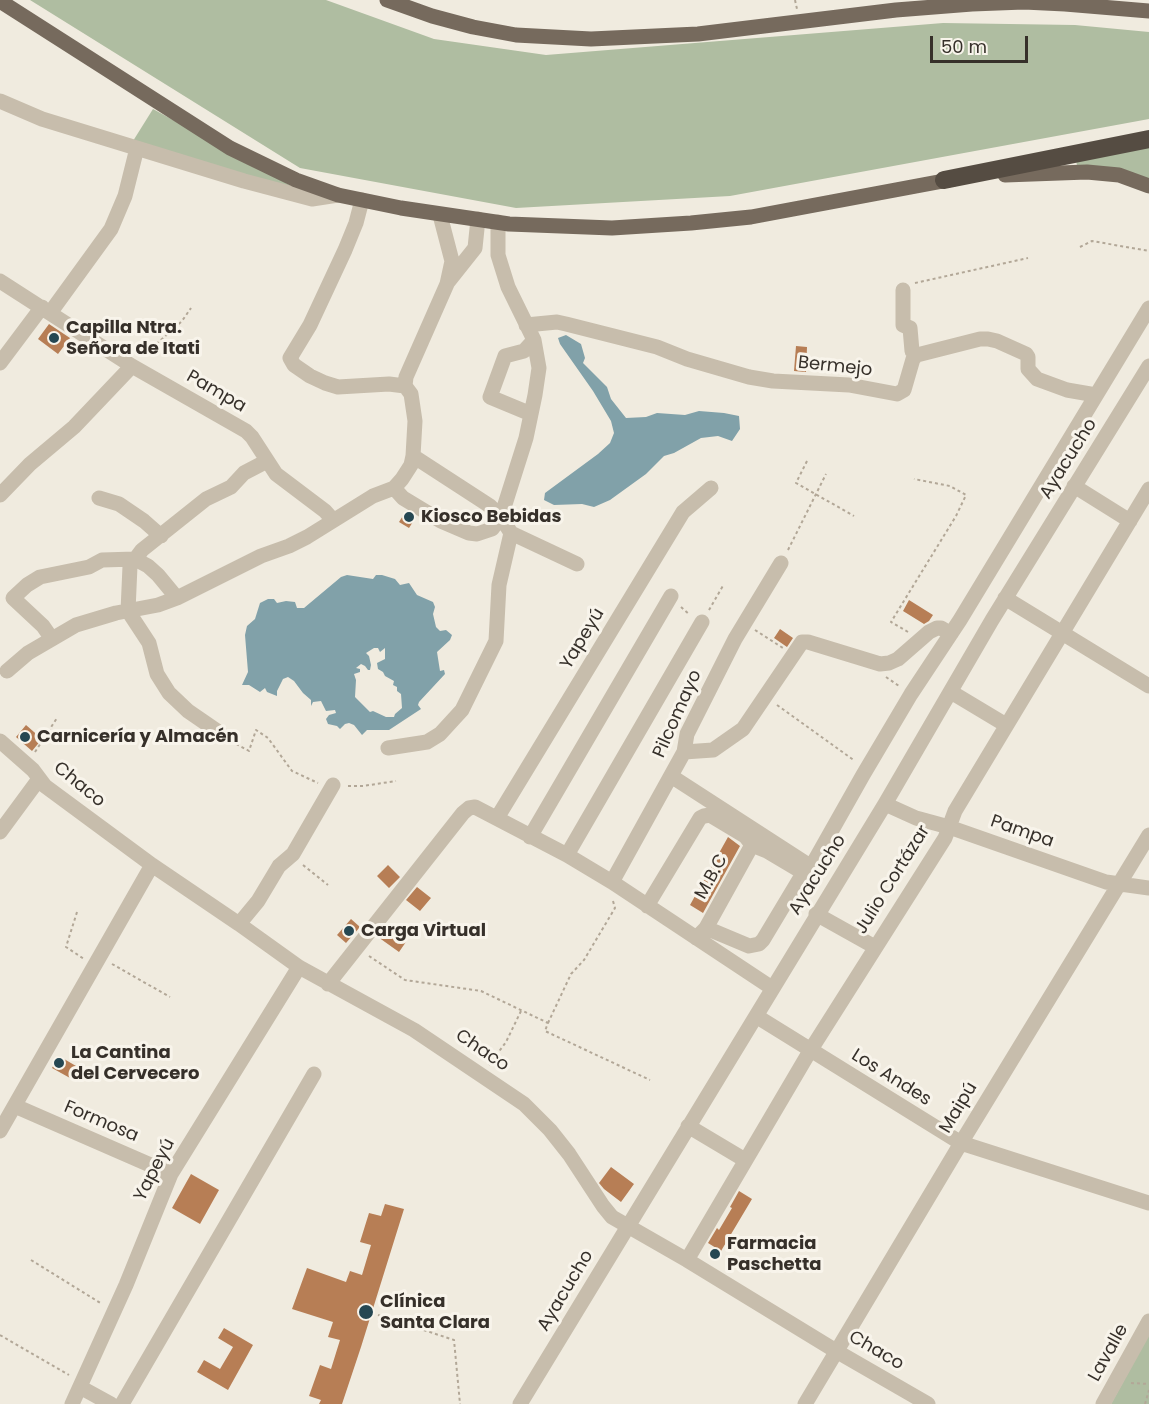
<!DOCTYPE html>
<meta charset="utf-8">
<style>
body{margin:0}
#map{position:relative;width:1149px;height:1404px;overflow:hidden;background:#f0ebdf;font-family:Poppins,sans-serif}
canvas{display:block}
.scale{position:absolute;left:930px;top:36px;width:98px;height:27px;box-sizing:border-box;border:3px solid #36302a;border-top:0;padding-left:8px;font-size:18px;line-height:21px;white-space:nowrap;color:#36302a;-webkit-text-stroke:4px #f8f4eb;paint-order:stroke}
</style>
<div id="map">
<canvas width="1149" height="1404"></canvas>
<div class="scale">50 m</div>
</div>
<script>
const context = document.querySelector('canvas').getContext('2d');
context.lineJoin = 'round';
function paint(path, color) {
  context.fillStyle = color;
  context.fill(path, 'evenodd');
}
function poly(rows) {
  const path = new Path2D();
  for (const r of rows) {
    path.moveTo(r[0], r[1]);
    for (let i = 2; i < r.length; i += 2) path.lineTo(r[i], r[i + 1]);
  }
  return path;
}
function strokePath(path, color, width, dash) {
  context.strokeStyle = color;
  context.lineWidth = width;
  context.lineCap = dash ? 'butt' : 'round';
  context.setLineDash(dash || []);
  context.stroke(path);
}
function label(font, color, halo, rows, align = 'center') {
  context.font = font + ' Poppins,sans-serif';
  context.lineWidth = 6;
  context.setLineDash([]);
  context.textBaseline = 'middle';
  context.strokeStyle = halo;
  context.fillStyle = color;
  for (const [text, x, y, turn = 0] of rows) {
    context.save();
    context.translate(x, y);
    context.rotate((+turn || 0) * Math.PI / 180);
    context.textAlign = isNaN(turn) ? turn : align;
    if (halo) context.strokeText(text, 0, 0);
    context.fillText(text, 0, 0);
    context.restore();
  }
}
const green = poly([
 [30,0,326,0,434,39,546,55,943,23,1075,25,1149,32,1149,119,730,196,516,208,300,168],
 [153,109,266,171,301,192,133,141],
 [1149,145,1149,179,1077,166,1076,159],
 [1149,1334,1149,1404,1111,1404]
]);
const water = poly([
 [566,335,581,344,585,358,583,363,607,387,611,399,626,418,646,417,657,413,685,415,699,411,724,413,739,416,740,429,732,441,718,436,701,438,674,453,664,456,646,474,610,500,594,507,582,504,554,505,544,500,545,493,598,454,610,443,614,433,611,421,593,391,560,344,558,338],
 [347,575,373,579,376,575,382,575,395,579,400,585,409,583,417,595,433,602,435,607,433,614,436,627,440,631,446,630,452,635,450,640,437,652,440,671,444,670,445,674,419,702,418,705,421,709,389,730,367,730,362,735,354,725,349,723,345,724,340,729,337,726,328,724,326,719,329,715,336,713,335,710,326,711,321,701,313,702,311,706,311,700,303,693,294,681,288,677,283,679,277,691,277,696,267,692,265,688,260,692,249,685,242,685,248,672,245,635,247,626,255,619,260,603,268,599,274,599,277,603,286,601,295,602,297,608,304,608,341,577],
 [374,648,378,648,380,652,385,648,385,659,377,663,378,669,383,672,385,676,394,681,393,685,397,687,397,691,401,694,402,708,395,714,394,717,386,717,373,711,370,712,355,697,356,680,354,674,360,672,360,669,356,668,361,664,365,666,368,670,370,670,371,665,369,656,366,653]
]);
const building = poly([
 [49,324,70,338,58,354,38,339],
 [796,346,807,347,806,372,794,371],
 [406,511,416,517,409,528,399,522],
 [909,600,933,615,929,621,924,624,903,611],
 [780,629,793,638,787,647,774,638],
 [26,725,42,739,32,751,16,737],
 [728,837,740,846,703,913,690,905],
 [388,865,400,877,389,888,377,876],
 [417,887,431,898,420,911,406,900],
 [351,919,360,927,346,943,337,935],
 [388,924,408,939,399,952,378,937],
 [59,1056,76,1066,70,1078,52,1068],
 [611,1167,634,1184,621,1202,604,1189,599,1183],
 [191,1174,219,1190,200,1224,172,1208],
 [739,1191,752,1199,721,1251,708,1243,717,1228,719,1230,732,1208,730,1207],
 [385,1204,404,1209,361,1347,342,1404,319,1404,321,1400,309,1396,320,1365,331,1369,340,1340,328,1337,333,1322,292,1309,307,1268,346,1282,350,1271,362,1275,371,1245,360,1242,369,1213,381,1216],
 [224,1328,253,1345,228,1390,197,1372,204,1360,220,1369,233,1347,218,1338]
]);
const path = poly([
 [795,0,797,9],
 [1080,247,1092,241,1149,251],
 [915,283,1028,258],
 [143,356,182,321,191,308],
 [807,461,796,483,854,516],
 [788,550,826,474],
 [681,607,690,615],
 [709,610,724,584],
 [755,630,783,648],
 [908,632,891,622,956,516,966,495,950,486,914,479],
 [886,677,899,686],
 [777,705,855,761],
 [231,741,249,751,256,730,268,738,292,771,318,783],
 [35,752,57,718],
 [348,786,363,786,396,781],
 [303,865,328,885],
 [77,912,66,947,84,959],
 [369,956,405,980,481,991,548,1023,545,1031,650,1080],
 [112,964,170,997],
 [548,1023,571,974,584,960,615,908,613,901],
 [489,1065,506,1042,521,1011],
 [31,1260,102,1304],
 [378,1315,454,1340,460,1404],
 [0,1335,69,1375],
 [1131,1383,1149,1384],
 [1145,1404,1149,1390]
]);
const minor = poly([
 [0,101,42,119,244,181,312,199,338,195],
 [0,281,132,366,246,431,252,437,276,474,325,511,333,520],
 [448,282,475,248,478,219],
 [903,290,903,325,910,328,912,351,917,355],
 [50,313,111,229,125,196,137,148],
 [526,325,557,322,566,324,657,347,687,359,749,377,773,381,849,385,897,394,904,390,913,359,917,355,980,339,988,339,997,341,1026,354,1028,357,1028,369,1037,379,1067,390,1096,395],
 [0,363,42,307],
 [405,386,406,377,447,284,452,261,440,215],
 [531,414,490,397,505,356,524,351,534,340],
 [413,456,490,506,501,517,511,533,577,564],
 [1074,486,1130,521],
 [394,488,403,498,441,521,469,533,477,534,492,529,501,517,526,438,535,395,539,368,534,340,508,287,498,255,498,222],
 [0,495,30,464,74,427,132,366],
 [99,498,119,504,144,521,161,536],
 [1005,598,1149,686],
 [52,639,43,626,13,598,27,585,40,577,89,567,102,560,135,559,148,566,158,575,177,598],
 [7,671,28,653,76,625,116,613,158,605,177,598,261,556,289,546,307,537,373,496,394,488,402,479,411,465,413,456,415,421,411,394,405,386,389,384,338,387,325,383,310,376,294,365,290,358,310,325,345,250,356,223,362,200],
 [951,692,1006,725],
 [220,733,188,711,169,693,157,674,149,643,128,611,130,566,142,550,206,499,231,487,244,473,267,461],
 [0,741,33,770,45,786,152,865,239,924,299,967,414,1030,524,1104,550,1130,569,1154,603,1206,612,1217,687,1260,836,1351,928,1404],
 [388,748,427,742,440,734,462,710,496,641,499,585,511,533],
 [684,752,713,750,743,729,802,642,808,642,880,664,889,663,898,659,929,632,937,628,941,628,951,634],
 [671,776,807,864],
 [885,804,916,818,949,827,1106,882,1149,888],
 [497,818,683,512,711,488],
 [0,832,39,779],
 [530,837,671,596],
 [567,855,702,622],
 [612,882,684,752,687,734,735,639,781,563],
 [647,906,700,818,704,816,710,815,745,836,752,845,767,851,804,873],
 [816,914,875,947],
 [239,924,258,901,279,866,293,854,333,785],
 [706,928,752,845],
 [696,938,706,928,749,946,759,944,763,940,799,880,815,860,863,775,911,694,960,620,1149,308],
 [328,984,463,813,469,808,475,807,567,855,612,882,772,988],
 [756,1016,961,1143,1149,1203],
 [15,1106,171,1174],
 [688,1126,745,1160],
 [0,1131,152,865],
 [687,1260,810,1051,945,838,955,811,1149,489],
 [80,1387,111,1404],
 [72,1404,126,1285,171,1174,299,967],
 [122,1404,314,1074],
 [520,1404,885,804,992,620,1149,366],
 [805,1404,961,1143,1149,835],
 [1103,1404,1149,1321]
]);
const major = poly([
 [387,0,432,16,473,27,516,35,591,39,698,34,896,10,972,4,1024,2,1065,4,1149,11],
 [0,1,230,148,296,180,338,195,401,208,509,224,612,228,691,223,751,217,954,179],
 [1005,175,1087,172,1119,175,1149,186]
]);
const highway = poly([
 [944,180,1149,139]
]);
const markers = [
 [54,338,6,"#254752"],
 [409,517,6,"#254752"],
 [25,737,6,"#254752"],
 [349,931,6,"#254752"],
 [59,1063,6,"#254752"],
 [715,1254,6,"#254752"],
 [366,1312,8,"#254752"]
];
const poiNames = [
 ["Capilla Ntra.",66,328],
 ["Señora de Itati",66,349],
 ["Kiosco Bebidas",421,517],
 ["Carnicería y Almacén",37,737],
 ["Carga Virtual",361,931],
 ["La Cantina",71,1053],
 ["del Cervecero",71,1074],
 ["Farmacia",727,1244],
 ["Paschetta",727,1265],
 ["Clínica",380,1302],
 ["Santa Clara",380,1323]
];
const streetNames = [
 ["Bermejo",835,367,6],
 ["Pampa",216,392,30],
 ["Ayacucho",1069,459,-58],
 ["Yapeyú",583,639,-59],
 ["Pilcomayo",678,714,-66],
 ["Chaco",79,785,39],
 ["Pampa",1022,832,19],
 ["Ayacucho",818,875,-58],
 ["M.B.C",712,877,-61],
 ["Julio Cortázar",893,880,-58],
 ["Chaco",482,1051,34],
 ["Los Andes",891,1078,32],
 ["Maipú",959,1108,-59],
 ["Formosa",101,1122,23],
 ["Yapeyú",155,1170,-63],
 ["Ayacucho",566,1291,-59],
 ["Chaco",876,1351,30],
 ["Lavalle",1109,1353,-61]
];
paint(green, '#afbda1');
paint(water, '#81a1a9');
paint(building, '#b77e55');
strokePath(path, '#b2a797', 2, [3, 3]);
strokePath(minor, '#c7bdac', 15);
strokePath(major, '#766a5d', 15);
strokePath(highway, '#554c42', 18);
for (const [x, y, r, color] of markers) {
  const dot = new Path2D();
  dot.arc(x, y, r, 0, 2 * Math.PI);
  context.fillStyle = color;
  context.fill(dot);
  strokePath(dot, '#f8f4eb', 2);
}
label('bold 18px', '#36302a', '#f8f4eb', poiNames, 'left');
label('18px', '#36302a', '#f8f4eb', streetNames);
</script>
